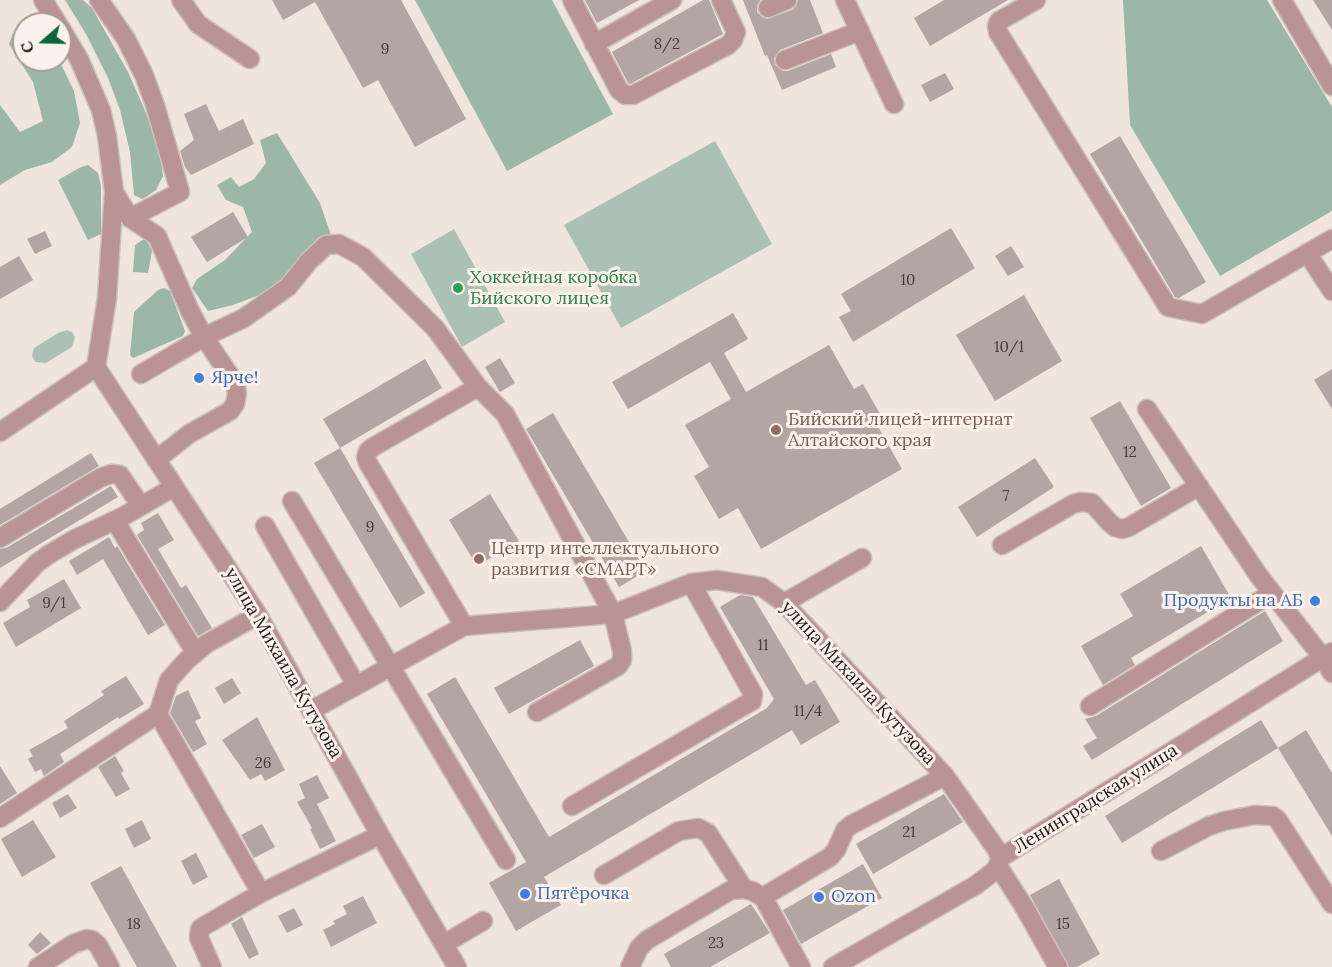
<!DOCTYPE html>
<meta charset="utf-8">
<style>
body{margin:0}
#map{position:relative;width:1332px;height:967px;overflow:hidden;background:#f0e5dd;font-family:Lora,serif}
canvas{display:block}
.north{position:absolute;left:12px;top:12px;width:60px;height:60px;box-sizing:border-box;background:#fdf2eb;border:2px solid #a49c96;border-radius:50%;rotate:250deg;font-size:16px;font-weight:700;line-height:24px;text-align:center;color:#1e1a17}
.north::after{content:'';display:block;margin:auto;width:21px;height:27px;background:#0a673a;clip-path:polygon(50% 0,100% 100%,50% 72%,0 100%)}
</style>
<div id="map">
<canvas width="1332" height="967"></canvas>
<div class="north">С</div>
</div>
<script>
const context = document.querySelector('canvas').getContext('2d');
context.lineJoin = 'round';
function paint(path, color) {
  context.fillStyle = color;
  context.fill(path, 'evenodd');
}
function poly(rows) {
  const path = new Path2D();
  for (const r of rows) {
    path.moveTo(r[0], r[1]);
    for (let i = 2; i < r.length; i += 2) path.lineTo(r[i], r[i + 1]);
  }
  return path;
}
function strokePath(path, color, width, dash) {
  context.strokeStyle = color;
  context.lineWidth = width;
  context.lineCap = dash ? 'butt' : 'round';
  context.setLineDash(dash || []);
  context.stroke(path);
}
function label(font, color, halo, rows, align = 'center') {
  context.font = font + ' Lora,serif';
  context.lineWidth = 6;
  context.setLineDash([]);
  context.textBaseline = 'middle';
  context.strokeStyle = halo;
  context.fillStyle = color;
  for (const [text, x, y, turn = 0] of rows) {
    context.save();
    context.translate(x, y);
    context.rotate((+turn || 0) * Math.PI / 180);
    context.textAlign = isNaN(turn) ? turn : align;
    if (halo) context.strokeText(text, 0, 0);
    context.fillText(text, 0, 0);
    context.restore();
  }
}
const green = poly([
 [715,141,772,244,621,328,564,225],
 [454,229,505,322,462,347,411,254],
 [67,330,72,332,75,337,72,347,46,363,35,362,32,356,34,348,58,333]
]);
const forest = poly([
 [65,0,83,0,92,8,128,72,143,106,156,139,161,158,163,176,156,190,146,197,142,199,134,195,130,152,120,110,108,78,86,34],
 [415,0,552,0,613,114,507,171],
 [1123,0,1267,0,1332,107,1332,211,1220,276,1130,125],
 [24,31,24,60,59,60,74,91,80,123,72,147,52,162,25,170,0,185,0,105,20,132,43,121,33,82,9,44,13,33],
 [277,133,320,203,331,235,270,291,233,305,208,311,192,288,197,279,225,260,252,232,243,207,226,200,217,185,231,177,239,187,254,179,266,163,260,140],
 [88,165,98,173,101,186,101,234,88,240,58,180,81,167],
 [144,239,146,239,152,251,148,273,133,272,135,245],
 [164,288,170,291,185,331,183,336,133,358,130,355,134,312,158,290]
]);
const building = poly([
 [272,0,401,0,466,119,415,147,378,80,363,88,315,2,283,20],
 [585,0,639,0,597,23],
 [703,0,709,0,723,34,630,84,628,83,612,52],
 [743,0,760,0,757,6,757,12,762,17,767,19,792,10,796,6,798,0,810,0,823,33,780,50,774,58,775,65,783,71,788,71,831,54,836,67,782,90,767,55,765,56],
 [944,0,1008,0,930,46,914,18],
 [1313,0,1332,0,1332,30],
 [945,73,954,89,930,102,921,85],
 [206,104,219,131,243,119,254,144,191,175,185,167,180,151,194,140,184,114],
 [1120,136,1206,282,1179,298,1175,297,1165,280,1090,154],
 [233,212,248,237,207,262,191,237],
 [951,228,975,268,853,342,839,317,851,311,841,294],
 [45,231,52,246,35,254,27,239],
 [1011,246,1024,267,1008,276,995,256],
 [19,256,33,280,0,299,0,267],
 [1024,295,1062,361,995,401,956,335],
 [733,313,748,339,724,353,746,392,829,345,854,389,863,384,883,419,876,423,902,469,761,549,738,508,719,519,694,476,709,467,685,425,731,399,710,362,628,409,612,382],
 [500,358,515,383,500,392,485,367],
 [425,359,442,388,340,448,323,419],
 [1332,369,1332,409,1314,380],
 [1120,401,1171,488,1141,506,1090,418],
 [553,413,646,571,619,587,526,429],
 [340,448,425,593,400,608,314,463],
 [91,453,99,466,0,525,0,509],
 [1035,458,1054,487,977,537,958,507],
 [111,486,118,497,0,568,0,549,6,548],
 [490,494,519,541,477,566,449,520],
 [158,513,174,540,158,549,181,588,186,585,212,628,198,636,137,535,144,530,141,523],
 [109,537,115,548,117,546,165,625,148,635,103,559,77,575,69,561],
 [1201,546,1231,598,1131,658,1135,665,1103,685,1081,646,1133,616,1120,594],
 [64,579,81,608,16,647,3,623,30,607,27,600],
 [740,595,753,597,806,685,815,680,840,722,801,745,792,730,544,877,561,905,516,931,489,883,526,862,427,694,455,677,549,837,767,708,774,699,720,607],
 [1265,611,1283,641,1092,760,1083,746,1097,738,1085,719,1096,716],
 [580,640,594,666,509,714,494,688],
 [126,676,144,704,119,719,118,717,60,754,64,762,44,776,41,769,35,772,28,759,33,756,29,750,68,728,64,721,104,695,101,691],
 [232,678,241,693,224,704,215,688],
 [188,690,201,718,195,721,207,744,193,752,170,713,176,696],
 [257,717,285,770,265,781,261,774,250,780,222,740],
 [1261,720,1278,748,1122,843,1105,816],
 [1306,730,1332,773,1332,836,1278,748],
 [115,756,124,771,121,773,130,789,116,797,98,767],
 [0,766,17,793,0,804],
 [317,775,329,798,317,804,336,841,320,849,310,829,312,828,297,802,305,798,299,784],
 [68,794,77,808,60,818,52,803],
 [944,794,963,822,873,874,856,844],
 [33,820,56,857,22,877,1,839],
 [142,820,151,839,134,848,125,829],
 [262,824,275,847,254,858,241,835],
 [196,853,208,877,193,885,181,861],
 [863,864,882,898,801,944,783,910],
 [121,866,177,967,137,967,90,883],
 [1059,879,1100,954,1077,967,1069,967,1030,895],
 [363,896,377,923,331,947,323,930,335,924,333,921,347,914,343,906],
 [751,904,770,933,710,967,671,967,664,954],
 [294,908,303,925,287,933,278,916],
 [242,917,259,954,249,959,231,924],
 [40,932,51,943,37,954,28,945]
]);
const minor = poly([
 [43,0,58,24],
 [99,0,126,39,144,75,155,105,180,192,130,218],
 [181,0,198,24,250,59],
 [572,0,619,90,625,95,633,95,728,45,733,40,736,32,721,0],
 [845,0,894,104],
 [1036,0,999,21,997,26,998,32,1168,307,1202,314,1332,239],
 [1282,0,1332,86],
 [768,8,787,0],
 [60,27,79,59,101,110,107,136,114,192,107,298,96,367],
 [594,44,672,0],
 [785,60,860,31],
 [114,192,130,218,157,236,190,311,204,337,244,318,288,287,309,261,326,245,339,244,363,257,435,328,478,387,505,414,613,614,622,651,622,660,618,666,537,712],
 [1307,253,1332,291],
 [96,367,258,615,380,835,457,967],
 [141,374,204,337,235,383,237,393,235,404,230,411,189,434,156,460],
 [1147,409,1259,576,1323,658,1332,673],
 [0,432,96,367],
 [292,501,506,860],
 [115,521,195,652],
 [265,526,356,685],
 [0,538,100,478,111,474,120,475,141,506],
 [1002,545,1073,504,1081,502,1092,503,1109,522,1115,527,1122,529,1129,527,1199,486],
 [0,602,37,563,48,555,73,540,122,517,174,487],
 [784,603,862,558],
 [464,626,368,463,366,457,368,451,373,447,478,387],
 [1090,706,1272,593],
 [312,710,464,626,613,614,691,583,717,580,762,587,784,603,945,776,997,850,1000,858],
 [158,714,261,893],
 [572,806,752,701,753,694,691,583],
 [0,818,158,714,169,680,187,660,206,644,258,615],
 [1161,851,1209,826,1224,821,1255,815,1273,816,1278,820,1332,904],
 [998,866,1023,905,1058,967],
 [604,875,679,831,698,828,708,833,744,889],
 [763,897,830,857,836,850,845,830,851,825,945,776],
 [444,944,483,921],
 [38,967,73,944,87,939,92,940,98,945,110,967],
 [212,967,199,938,200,929,204,926,261,893,380,835],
 [630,967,639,948,647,940,731,890,744,889,752,891,763,897,801,967],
 [833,967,976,885,993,872,998,866,1000,858,1332,652]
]);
const markers = [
 [458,288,6,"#2e9e5b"],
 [199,378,6,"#3f7fe0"],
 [776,430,6,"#8d6e63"],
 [479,559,6,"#8d6e63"],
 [1315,601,6,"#3f7fe0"],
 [525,894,6,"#3f7fe0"],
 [819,897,6,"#3f7fe0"]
];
const numberNames = [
 ["8/2",667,45],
 ["9",385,50],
 ["10",908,281],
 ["10/1",1009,348],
 ["12",1130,453],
 ["7",1006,497],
 ["9",370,528],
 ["9/1",54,604],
 ["11",763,646],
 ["11/4",808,712],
 ["26",263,764],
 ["21",909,833],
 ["18",134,925],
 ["15",1063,925],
 ["23",716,944]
];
const leisureNames = [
 ["Хоккейная коробка",470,278],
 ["Бийского лицея",470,299]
];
const shopNames = [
 ["Ярче!",211,378],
 ["Продукты на АБ",1303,601,"right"],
 ["Пятёрочка",537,894],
 ["Ozon",831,897]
];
const educationNames = [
 ["Бийский лицей-интернат",788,420],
 ["Алтайского края",788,441],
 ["Центр интеллектуального",491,549],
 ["развития «СМАРТ»",491,570]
];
const streetNames = [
 ["улица Михаила Кутузова",283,663,60],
 ["улица Михаила Кутузова",858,683,47],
 ["Ленинградская улица",1096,799,-32]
];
paint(green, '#abc1b3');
paint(forest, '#9ab8a5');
paint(building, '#b2a5a2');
strokePath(minor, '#cac0b9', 21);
strokePath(minor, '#ba9395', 18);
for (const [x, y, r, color] of markers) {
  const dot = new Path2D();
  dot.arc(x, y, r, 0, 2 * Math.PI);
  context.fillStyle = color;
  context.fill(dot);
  strokePath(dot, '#fdf2eb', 2);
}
label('15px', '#433d3a', null, numberNames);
label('18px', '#27864d', '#fdf2eb', leisureNames, 'left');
label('18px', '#366cbe', '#fdf2eb', shopNames, 'left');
label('18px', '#785e54', '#fdf2eb', educationNames, 'left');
label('18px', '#1e1a17', '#fdf2eb', streetNames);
</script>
